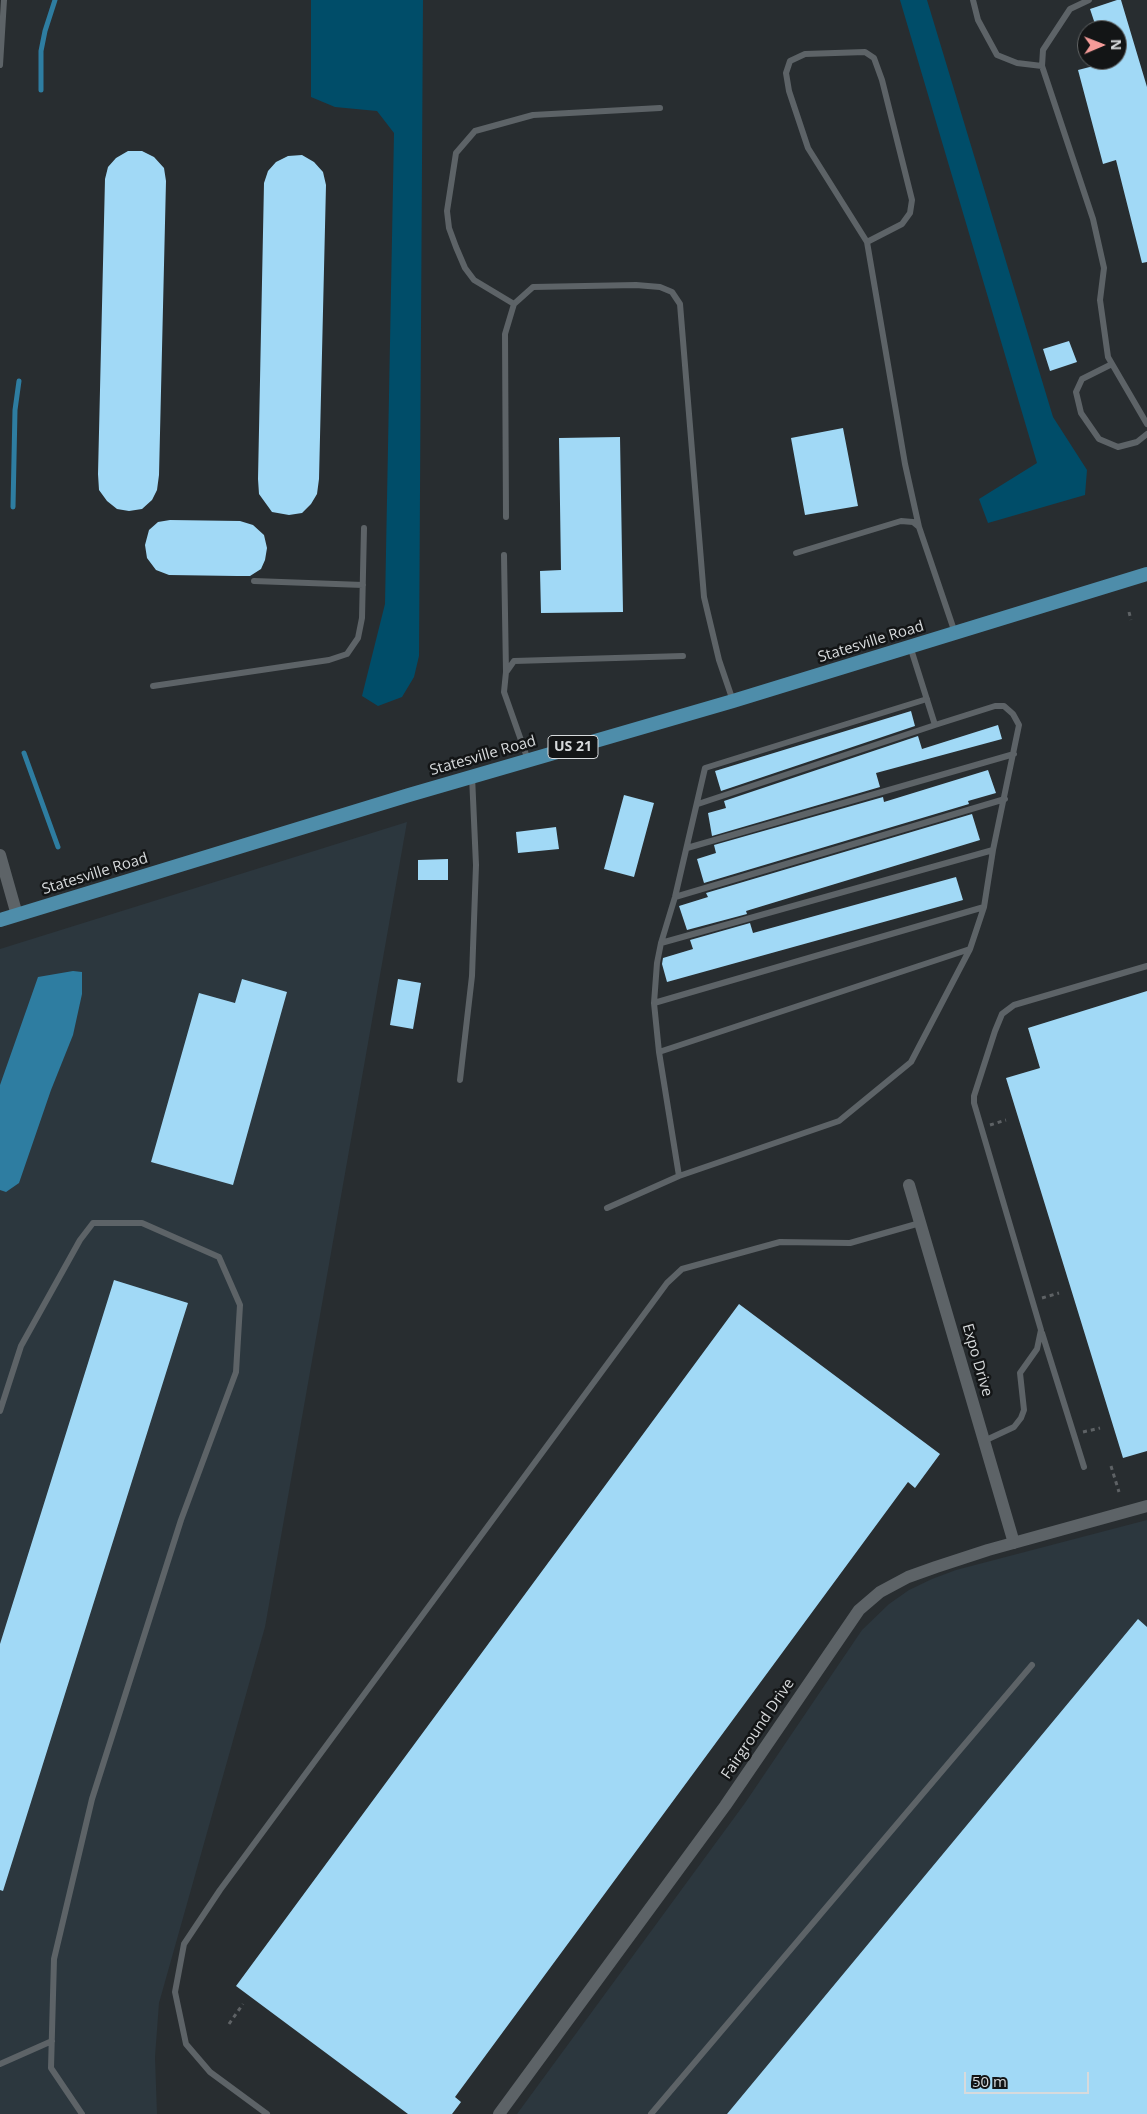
<!DOCTYPE html>
<style>
body{margin:0}
#map{position:relative;width:1147px;height:2114px;overflow:hidden;background:#282d30;font-family:"Open Sans",sans-serif}
canvas{display:block}
.north{position:absolute;left:1077px;top:20px;width:50px;height:50px;box-sizing:border-box;background:#131516;border:1px solid #616465;border-radius:50%;rotate:89deg;font-size:14px;font-weight:700;line-height:20px;text-align:center;color:#d7dadc}
.north::after{content:'';display:block;margin:auto;width:18px;height:22px;background:#f59b99;clip-path:polygon(50% 0,100% 100%,50% 72%,0 100%)}
.scale{position:absolute;left:964px;top:2072px;width:125px;height:22px;box-sizing:border-box;border:2px solid #d7dadc;border-top:0;padding-left:6px;font-size:15px;line-height:18px;white-space:nowrap;color:#d7dadc;-webkit-text-stroke:4px #131516;paint-order:stroke}
</style>
<div id="map">
<canvas width="1147" height="2114"></canvas>
<div class="north">N</div>
<div class="scale">50 m</div>
</div>
<script>
const context = document.querySelector('canvas').getContext('2d');
context.lineJoin = 'round';
function paint(path, color) {
  context.fillStyle = color;
  context.fill(path, 'evenodd');
}
function poly(rows) {
  const path = new Path2D();
  for (const r of rows) {
    path.moveTo(r[0], r[1]);
    for (let i = 2; i < r.length; i += 2) path.lineTo(r[i], r[i + 1]);
  }
  return path;
}
function strokePath(path, color, width, dash) {
  context.strokeStyle = color;
  context.lineWidth = width;
  context.lineCap = dash ? 'butt' : 'round';
  context.setLineDash(dash || []);
  context.stroke(path);
}
function label(font, color, halo, rows, align = 'center') {
  context.font = font + ' "Open Sans",sans-serif';
  context.lineWidth = 5;
  context.setLineDash([]);
  context.textBaseline = 'middle';
  context.strokeStyle = halo;
  context.fillStyle = color;
  for (const [text, x, y, turn = 0] of rows) {
    context.save();
    context.translate(x, y);
    context.rotate((+turn || 0) * Math.PI / 180);
    context.textAlign = isNaN(turn) ? turn : align;
    if (halo) context.strokeText(text, 0, 0);
    context.fillText(text, 0, 0);
    context.restore();
  }
}
const built = poly([
 [407,822,265,1627,159,2003,155,2057,157,2114,0,2114,0,949],
 [1147,1520,1147,2114,517,2114,745,1803,862,1630,889,1604,909,1590,932,1579,956,1570]
]);
const green = poly([
 [311,0,423,0,419,656,414,677,402,697,378,706,362,696,385,604,394,133,377,111,335,107,311,97],
 [900,0,927,0,1053,417,1087,470,1085,495,988,523,979,499,1037,463]
]);
const water = poly([
 [73,971,82,972,82,994,73,1035,51,1090,19,1183,6,1192,0,1190,0,1085,38,977]
]);
const stream = poly([
 [41,90,41,51,45,31,55,0],
 [13,507,15,410,19,381],
 [24,753,58,847]
]);
const building = poly([
 [1117,0,1121,0,1147,87,1147,262,1142,263,1116,160,1103,164,1078,70,1117,60,1117,30,1097,30,1090,9],
 [128,151,142,151,154,157,164,168,166,181,159,475,157,490,152,500,142,509,129,511,117,509,107,501,99,490,98,474,105,179,108,167,116,158],
 [302,155,314,162,323,172,326,185,319,479,317,494,311,504,302,513,289,515,272,512,259,494,258,479,264,183,268,171,276,162,288,156],
 [1069,341,1077,362,1050,371,1043,349],
 [843,428,858,506,805,515,791,438],
 [620,437,623,612,541,613,540,571,561,570,559,438],
 [170,520,240,521,253,525,264,535,267,548,265,560,261,569,250,576,237,576,169,575,156,570,147,558,145,545,149,530,158,522],
 [911,711,915,726,721,791,715,771],
 [998,725,1002,739,876,773,880,787,712,836,708,813,726,808,724,801,918,736,922,749],
 [988,770,996,793,968,801,969,804,704,883,697,859,716,853,714,845,883,797,884,802],
 [624,795,654,803,634,877,604,869],
 [972,814,980,840,746,911,747,914,687,930,679,906,708,897,706,893],
 [556,827,559,849,518,853,516,832],
 [448,859,448,880,418,880,418,860],
 [956,877,963,900,667,982,662,964,663,958,693,949,690,940,750,923,753,933],
 [242,979,287,992,233,1185,151,1162,199,993,235,1003],
 [398,979,421,983,413,1029,390,1025],
 [1147,991,1147,1451,1123,1458,1006,1078,1040,1068,1028,1028],
 [114,1280,188,1303,3,1891,0,1890,0,1644],
 [739,1304,940,1454,915,1488,908,1482,455,2097,461,2102,452,2114,408,2114,236,1986],
 [1138,1619,1147,1627,1147,2114,727,2114]
]);
const path = poly([
 [1129,612,1131,620],
 [990,1125,1006,1120],
 [1042,1298,1059,1293],
 [1083,1432,1100,1428],
 [1111,1466,1119,1492],
 [229,2024,243,2004]
]);
const service = poly([
 [973,0,978,20,997,55,1017,63,1042,66],
 [1089,0,1070,9,1043,50,1042,66,1093,219,1104,268,1100,300,1108,357,1147,424],
 [0,65,4,0],
 [867,242,902,224,910,213,912,200,882,80,874,58,865,52,805,54,790,61,786,73,789,91,808,148,867,242,905,464,919,527],
 [514,304,474,280,465,268,456,247,449,228,447,211,456,153,475,131,533,115,660,108],
 [1112,364,1082,379,1076,392,1081,413,1099,439,1118,447,1137,442,1147,434],
 [506,517,505,334,514,304,533,287,636,285,660,287,672,292,680,304,704,597,719,660,733,701],
 [796,553,901,521,913,522,919,527,955,633],
 [504,555,506,672,504,692,528,760],
 [254,581,363,585],
 [507,671,514,661,683,656],
 [153,686,329,660,347,654,358,638,362,618,364,528],
 [927,699,705,768,675,897,661,943,657,963,654,1003,984,907],
 [698,804,935,725],
 [687,848,1014,754],
 [675,897,1005,799],
 [661,943,993,850],
 [654,1003,659,1052],
 [460,1080,472,976,476,865,472,776],
 [679,1176,659,1052,970,949],
 [607,1208,679,1176,839,1121,911,1062,970,949,984,907,993,850,1019,725,1013,714,1004,706,995,706,935,725,910,646],
 [1042,1333,1084,1467],
 [0,1411,21,1346,80,1240,93,1223,142,1223,219,1257,240,1305,236,1372,181,1520,92,1799,54,1959,51,2068,82,2114],
 [984,1441,1014,1427,1021,1418,1024,1410,1020,1373,1037,1349,1041,1330,974,1103,974,1096,995,1031,1002,1014,1014,1005,1147,966],
 [0,2064,52,2041],
 [267,2114,210,2072,186,2044,175,1992,184,1944,220,1890,667,1283,682,1269,780,1242,850,1243,920,1223],
 [651,2114,1032,1665]
]);
const minor = poly([
 [0,855,17,915],
 [909,1185,1014,1543],
 [499,2114,725,1806,859,1610,880,1592,908,1577,936,1567,988,1550,1147,1506]
]);
const primary = poly([
 [0,920,409,795,733,701,1147,574]
]);
const shields = [
 [573,747,50]
];
const shieldNames = [
 ["US 21",573,747]
];
const streetNames = [
 ["Statesville Road",871,642,-17],
 ["Statesville Road",483,756,-16],
 ["Statesville Road",95,874,-17],
 ["Expo Drive",977,1360,74],
 ["Fairground Drive",758,1729,-56]
];
paint(built, '#2c373e');
paint(green, '#004d69');
paint(water, '#2e7da1');
strokePath(stream, '#2e7da1', 5);
paint(building, '#a1d9f6');
strokePath(path, '#5e6265', 3, [4, 4]);
strokePath(service, '#5d6367', 6);
strokePath(minor, '#5d6367', 12);
strokePath(primary, '#4e8daa', 14);
for (const [x, y, w] of shields) {
  const box = new Path2D();
  box.roundRect(x - w / 2, y - 11.5, w, 23, 4);
  context.fillStyle = '#131516';
  context.fill(box);
  strokePath(box, '#d7dadc', 1);
}
label('bold 14px', '#d7dadc', null, shieldNames);
label('15px', '#d7dadc', '#131516', streetNames);
</script>
